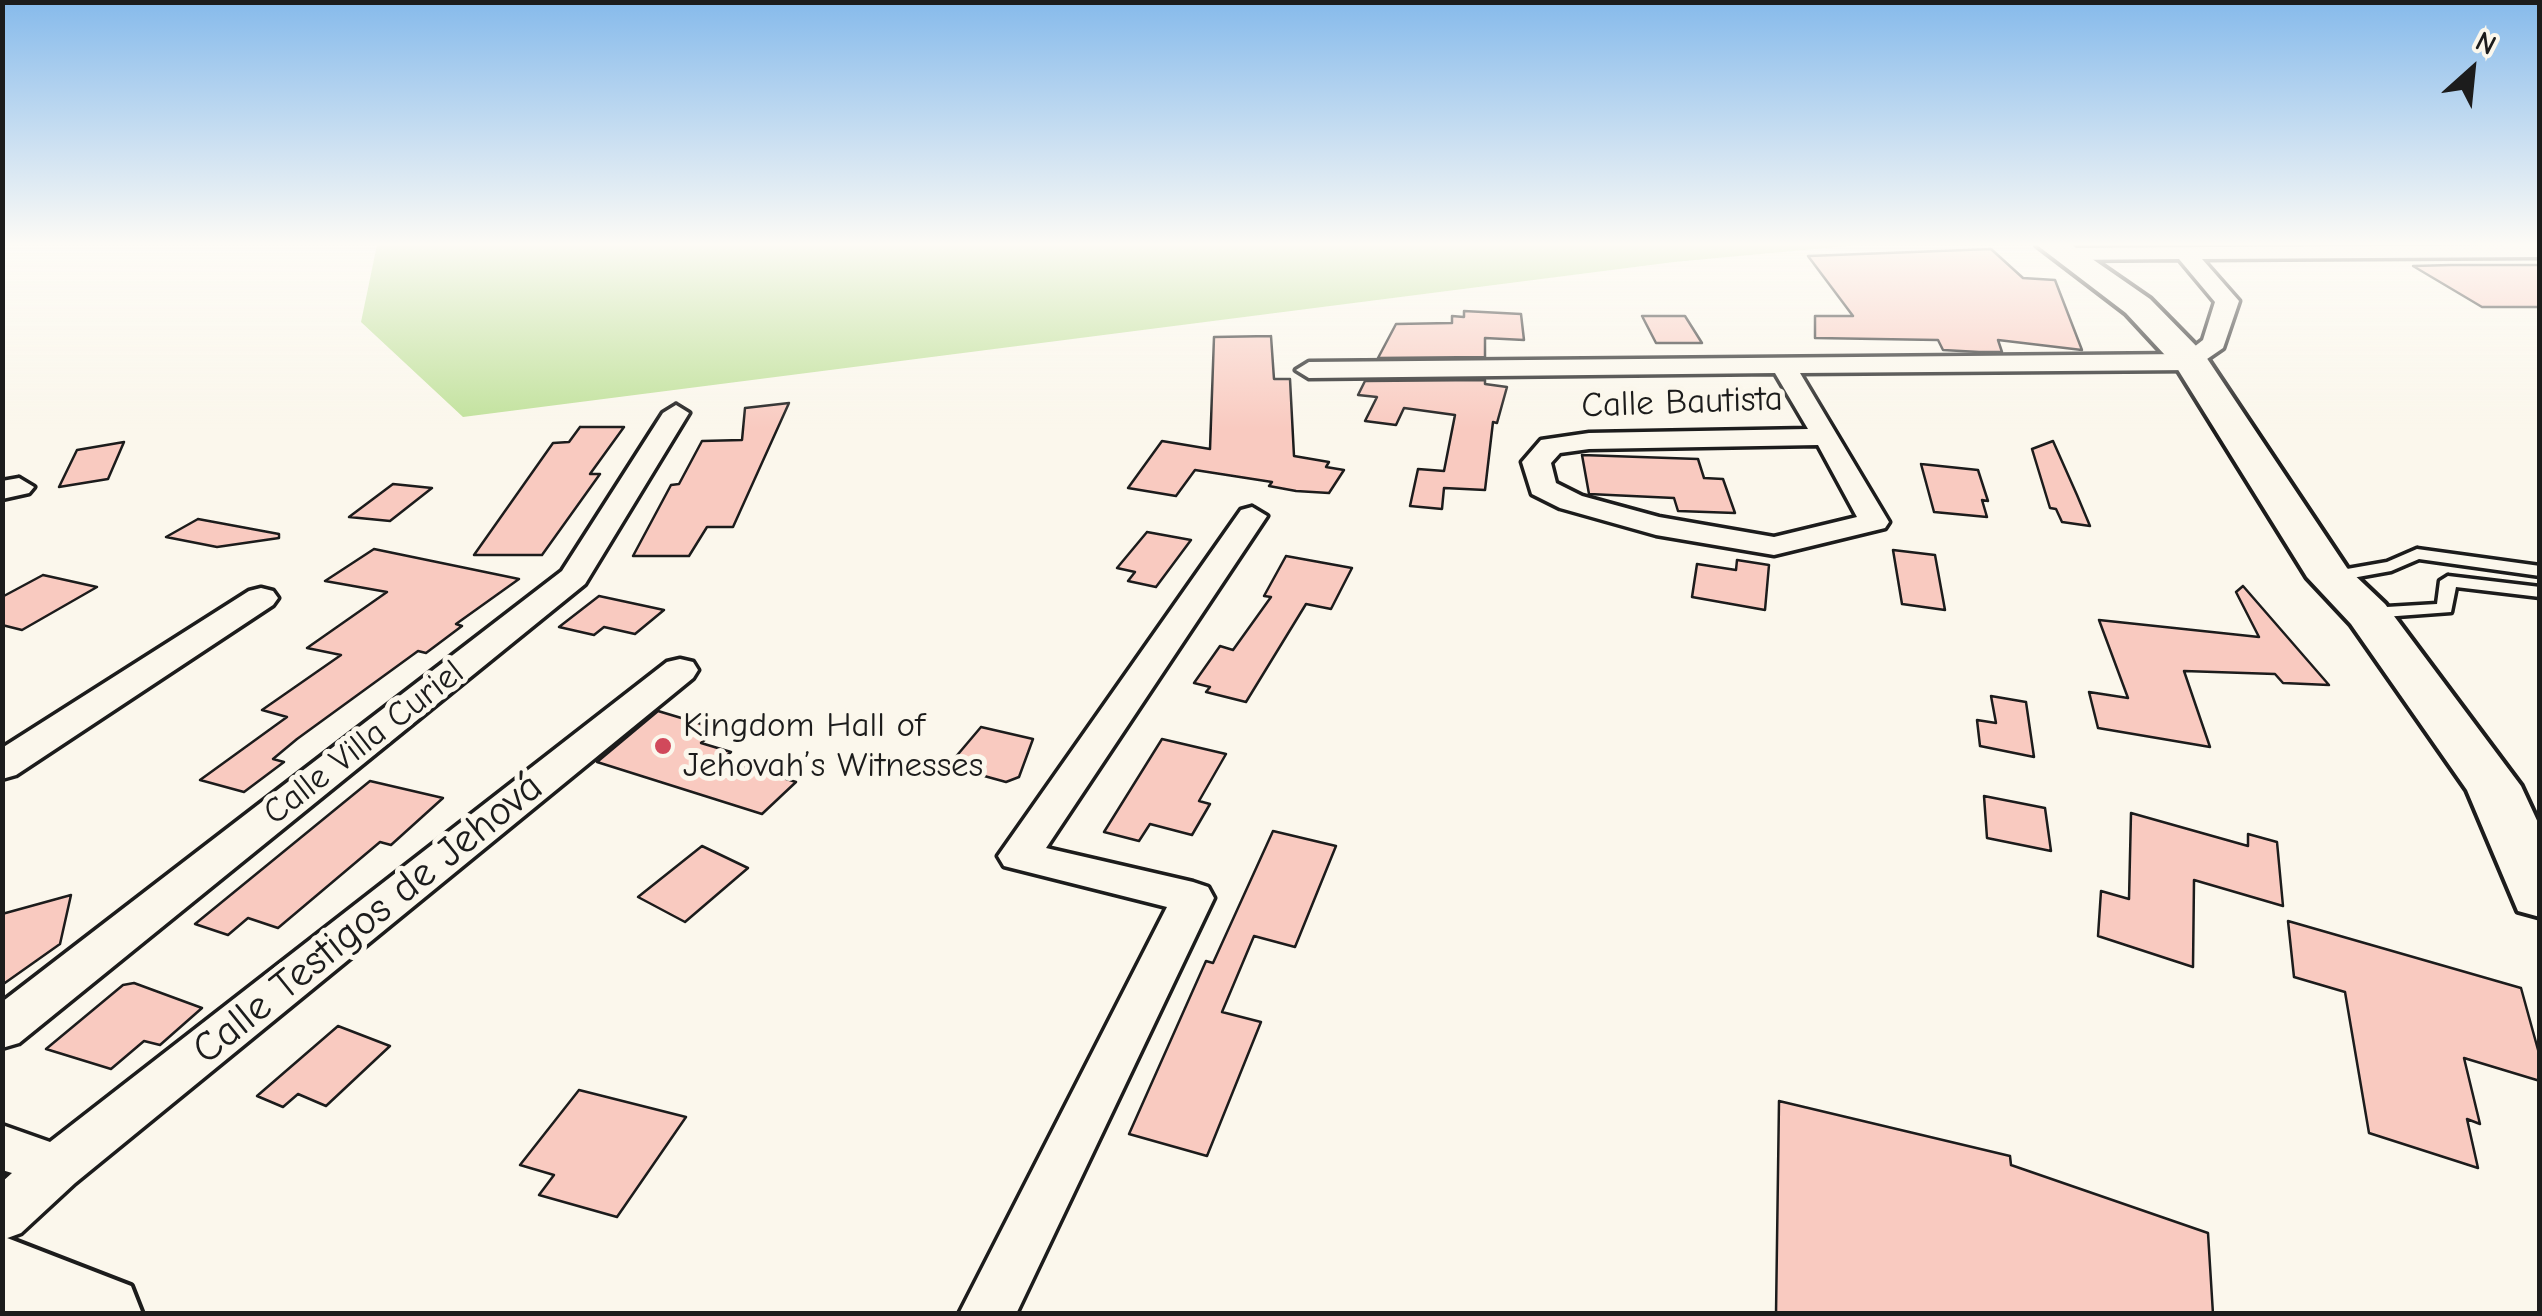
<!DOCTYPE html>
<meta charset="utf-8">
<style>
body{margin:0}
#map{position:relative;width:2542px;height:1316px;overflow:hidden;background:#fbf7ec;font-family:"Comic Neue",sans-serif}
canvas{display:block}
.frame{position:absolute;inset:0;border:5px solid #1c1c1c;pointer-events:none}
.north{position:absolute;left:2422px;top:20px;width:100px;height:100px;-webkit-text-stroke:8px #fbf7ec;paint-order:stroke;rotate:27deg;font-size:28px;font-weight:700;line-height:40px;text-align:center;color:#1c1c1c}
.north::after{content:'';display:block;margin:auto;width:35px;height:45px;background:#1c1c1c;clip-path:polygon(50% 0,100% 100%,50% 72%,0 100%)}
</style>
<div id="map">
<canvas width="2542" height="1316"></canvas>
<div class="frame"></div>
<div class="north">N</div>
</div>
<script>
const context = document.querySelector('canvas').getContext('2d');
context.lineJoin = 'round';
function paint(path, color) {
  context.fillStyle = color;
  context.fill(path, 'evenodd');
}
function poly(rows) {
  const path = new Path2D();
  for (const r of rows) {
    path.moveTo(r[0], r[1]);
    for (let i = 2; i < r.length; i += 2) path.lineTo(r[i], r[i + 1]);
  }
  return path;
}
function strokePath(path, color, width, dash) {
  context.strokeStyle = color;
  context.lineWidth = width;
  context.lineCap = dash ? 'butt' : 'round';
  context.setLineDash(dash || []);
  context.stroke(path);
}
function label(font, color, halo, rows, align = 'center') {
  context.font = font + ' "Comic Neue",sans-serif';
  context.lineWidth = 10;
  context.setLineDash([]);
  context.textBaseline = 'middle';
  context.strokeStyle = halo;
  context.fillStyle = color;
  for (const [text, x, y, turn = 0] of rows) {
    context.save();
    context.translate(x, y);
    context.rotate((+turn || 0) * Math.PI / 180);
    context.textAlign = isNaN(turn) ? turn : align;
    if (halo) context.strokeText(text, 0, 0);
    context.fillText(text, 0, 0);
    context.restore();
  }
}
const green = poly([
 [377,245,1858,245,1674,262,463,417,361,322]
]);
const building = poly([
 [1991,249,2023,278,2055,280,2082,350,1998,340,2002,352,1979,352,1943,350,1938,340,1815,338,1815,316,1853,316,1808,256,1991,249],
 [2451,265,2540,265,2540,307,2482,307,2413,266,2451,265],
 [1464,311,1521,314,1524,340,1485,338,1485,357,1378,358,1396,324,1452,323,1452,316,1464,317,1464,311],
 [1642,316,1685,316,1702,343,1656,343,1642,316],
 [1271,336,1274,379,1290,379,1294,456,1329,462,1326,467,1344,470,1329,493,1296,491,1269,486,1272,482,1195,470,1176,496,1128,488,1162,441,1210,449,1214,337,1271,336],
 [1485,380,1485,384,1507,387,1497,423,1493,422,1485,490,1444,488,1442,509,1410,506,1418,469,1444,471,1455,415,1404,408,1396,425,1365,421,1377,397,1358,395,1365,381,1485,380],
 [789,403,733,527,707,527,689,556,633,556,671,485,679,484,702,441,742,440,745,408,789,403],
 [580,427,624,427,590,474,600,474,542,555,474,555,553,443,569,442,580,427],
 [2053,441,2077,495,2090,526,2062,522,2056,509,2050,508,2032,449,2053,441],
 [124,442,108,479,59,487,77,450,124,442],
 [1582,455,1698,459,1704,478,1723,479,1735,513,1678,511,1674,498,1589,494,1582,455],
 [1921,464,1978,470,1988,501,1982,500,1987,517,1934,512,1921,464],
 [393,484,432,488,390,521,349,517,393,484],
 [198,519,279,534,279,538,217,547,166,537,198,519],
 [1147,532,1191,540,1156,587,1128,581,1135,572,1117,568,1147,532],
 [374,549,519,579,456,624,462,626,426,653,418,651,297,739,273,759,284,762,244,792,200,780,287,717,262,710,341,655,307,648,387,592,325,581,374,549],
 [1893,550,1935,555,1945,610,1902,604,1893,550],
 [1286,556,1352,568,1331,609,1306,604,1246,702,1206,692,1210,687,1194,683,1220,646,1233,650,1271,597,1264,596,1286,556],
 [1737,560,1769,565,1765,610,1692,597,1697,564,1736,570,1737,560],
 [43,575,97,587,22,630,2,625,2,597,43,575],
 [2243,586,2329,685,2283,683,2275,674,2184,671,2210,747,2098,728,2089,692,2128,698,2099,620,2259,637,2236,592,2243,586],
 [599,596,664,610,635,634,604,627,594,635,559,627,599,596],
 [1991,696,2026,702,2034,757,1980,746,1977,720,1996,723,1991,696],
 [658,711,718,729,701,743,731,752,723,759,796,782,762,814,597,762,658,711],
 [981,727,1033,739,1019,777,1006,782,948,766,981,727],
 [1162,739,1226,754,1199,801,1210,804,1192,835,1150,824,1139,841,1104,832,1162,739],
 [370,781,443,798,391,845,380,842,278,928,248,918,228,935,195,924,370,781],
 [1984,796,2045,808,2051,851,1987,838,1984,796],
 [2131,813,2248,846,2248,834,2277,842,2283,906,2194,880,2193,967,2098,936,2101,891,2129,899,2131,813],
 [1273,831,1336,846,1295,947,1254,936,1222,1012,1261,1022,1207,1156,1129,1134,1206,961,1213,963,1273,831],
 [702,846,748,868,685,922,638,897,702,846],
 [71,895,60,944,2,985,2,914,71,895],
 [2288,921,2521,988,2540,1057,2540,1081,2464,1058,2480,1124,2467,1119,2478,1168,2369,1133,2345,992,2294,977,2288,921],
 [134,983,202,1008,160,1045,144,1041,111,1069,46,1049,123,985,134,983],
 [338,1026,390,1046,326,1106,298,1094,283,1107,257,1096,338,1026],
 [579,1090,686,1117,617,1217,539,1195,554,1175,520,1165,579,1090],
 [1779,1101,2010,1156,2011,1165,2208,1233,2213,1314,1776,1314,1779,1101]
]);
const lane = poly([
 [2417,549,2540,566,2540,576,2419,559,2391,571,2330,582,2322,577,2330,572,2387,562,2417,549],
 [2448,576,2540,587,2540,597,2456,587,2451,612,2370,618,2362,613,2370,608,2437,604,2440,581,2448,576]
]);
const street = poly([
 [2540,245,2540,257,2202,259,2239,301,2223,348,2191,370,1800,373,1889,522,1885,528,1774,555,1656,535,1560,508,1532,494,1522,462,1541,440,1589,433,1808,429,1775,373,1309,378,1296,370,1309,362,2185,354,2203,340,2215,302,2179,259,2064,260,2053,253,2056,248,2540,245],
 [1818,445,1857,517,1774,537,1659,517,1582,496,1556,483,1551,463,1560,453,1589,449,1818,445],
 [676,405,689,413,585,584,19,1043,2,1048,2,1002,562,571,663,413,676,405],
 [19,478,34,487,29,493,2,499,2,481,19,478],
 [1252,507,1267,516,1046,848,1193,882,1208,887,1214,898,1016,1314,959,1314,1167,907,1004,866,998,856,1241,510,1252,507],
 [261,588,273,591,278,598,273,605,16,775,2,779,2,748,249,591,261,588],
 [680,659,693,662,698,670,693,678,75,1183,21,1233,2,1240,2,1182,12,1173,2,1170,2,1125,50,1142,667,662,680,659]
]);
const secondary = poly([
 [2037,245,2072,245,2150,299,2204,354,2347,568,2385,604,2521,786,2540,827,2540,917,2518,911,2467,790,2351,624,2307,577,2177,368,2126,313,2037,245],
 [2,1236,131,1286,142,1314,2,1312,2,1236]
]);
const markers = [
 [663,746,10,"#d1495b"]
];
const streetNames = [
 ["Calle Bautista",1682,403,-2],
 ["Calle Villa Curiel",364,743,-38]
];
const poiNames = [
 ["Kingdom Hall of",683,726],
 ["Jehovah’s Witnesses",683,766]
];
const nearStreetnames = [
 ["Calle Testigos de Jehová",368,919,-39]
];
paint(green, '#c0e19a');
paint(building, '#f9cac0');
strokePath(building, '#1c1c1c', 2.5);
strokePath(lane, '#1c1c1c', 7);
strokePath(street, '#1c1c1c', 7);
strokePath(secondary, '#1c1c1c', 8);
paint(lane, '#fbf7ec');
paint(street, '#fbf7ec');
paint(secondary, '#fbf7ec');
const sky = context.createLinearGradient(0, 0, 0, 429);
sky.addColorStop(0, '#86baeb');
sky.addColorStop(0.57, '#fdfbf6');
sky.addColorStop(1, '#fdfbf600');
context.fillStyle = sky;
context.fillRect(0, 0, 2542, 429);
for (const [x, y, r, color] of markers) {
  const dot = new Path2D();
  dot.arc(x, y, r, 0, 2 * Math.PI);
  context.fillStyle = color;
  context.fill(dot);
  strokePath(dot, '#fbf7ec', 4);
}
label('35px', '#1c1c1c', '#fbf7ec', streetNames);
label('35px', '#1c1c1c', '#fbf7ec', poiNames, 'left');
label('42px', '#1c1c1c', '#fbf7ec', nearStreetnames);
</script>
